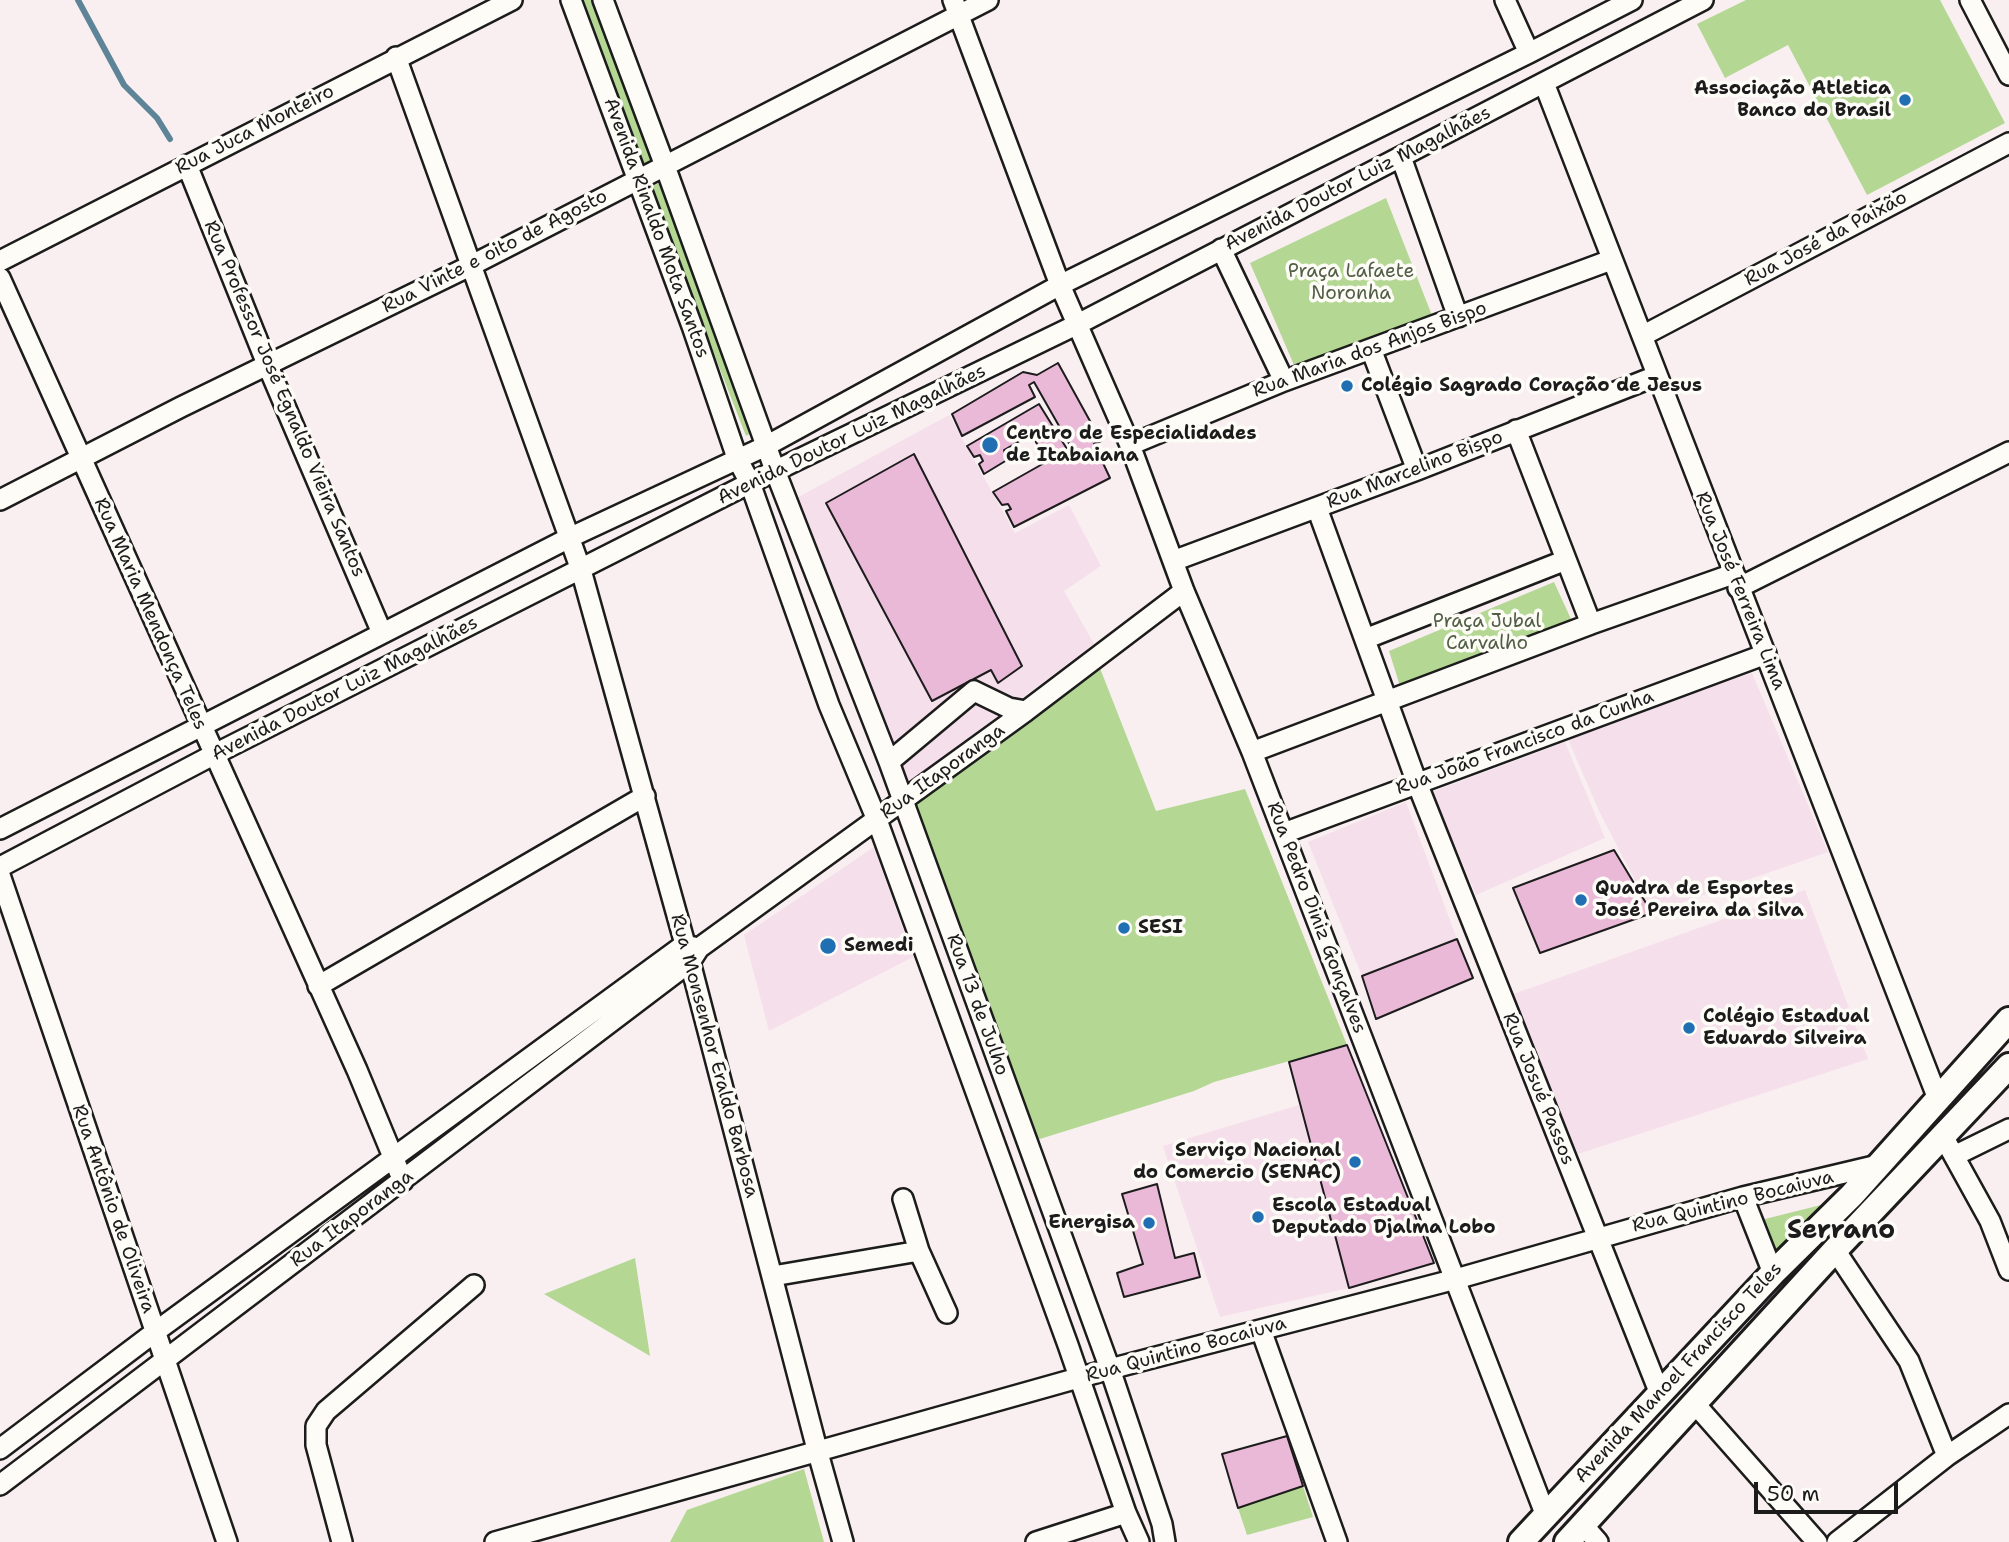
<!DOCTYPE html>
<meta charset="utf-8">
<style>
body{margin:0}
#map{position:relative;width:2009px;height:1542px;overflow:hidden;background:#f9eff1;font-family:"Shantell Sans",sans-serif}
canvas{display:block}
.scale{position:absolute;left:1754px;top:1482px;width:144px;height:32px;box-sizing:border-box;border:4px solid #1c1c1c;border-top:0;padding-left:9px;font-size:21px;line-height:24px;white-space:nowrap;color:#1c1c1c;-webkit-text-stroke:5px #fdfcf7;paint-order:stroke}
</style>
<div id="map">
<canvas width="2009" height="1542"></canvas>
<div class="scale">50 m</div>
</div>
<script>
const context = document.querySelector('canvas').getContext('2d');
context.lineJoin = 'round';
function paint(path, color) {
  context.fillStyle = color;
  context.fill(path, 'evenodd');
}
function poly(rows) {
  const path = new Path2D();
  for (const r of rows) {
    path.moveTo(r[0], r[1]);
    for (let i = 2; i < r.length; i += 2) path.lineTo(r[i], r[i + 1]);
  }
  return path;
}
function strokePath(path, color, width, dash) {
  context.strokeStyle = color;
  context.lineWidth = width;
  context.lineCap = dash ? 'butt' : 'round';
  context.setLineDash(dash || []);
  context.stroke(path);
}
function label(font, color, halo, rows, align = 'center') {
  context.font = font + ' "Shantell Sans",sans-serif';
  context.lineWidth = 7;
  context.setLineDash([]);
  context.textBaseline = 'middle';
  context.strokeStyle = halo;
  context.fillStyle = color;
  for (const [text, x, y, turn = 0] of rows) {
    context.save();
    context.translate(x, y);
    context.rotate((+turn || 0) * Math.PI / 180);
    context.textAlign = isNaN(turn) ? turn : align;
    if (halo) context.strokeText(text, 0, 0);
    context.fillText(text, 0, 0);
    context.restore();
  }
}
const built = poly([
 [949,415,1015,533,1069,505,1101,566,1064,591,1094,644,899,790,795,499],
 [914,454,1022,666,998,683,991,670,932,700,826,504],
 [1752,673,1828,852,1652,913,1600,813,1567,737],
 [1565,742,1605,838,1476,895,1432,792],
 [1406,802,1457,939,1362,976,1308,842],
 [874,847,913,957,769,1031,744,935],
 [1805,890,1868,1059,1578,1154,1508,996],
 [1299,1105,1349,1288,1220,1317,1163,1146]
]);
const green = poly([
 [576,0,601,0,661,168,643,163],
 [1746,0,1940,0,2005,123,1867,195,1788,45,1725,78,1697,24],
 [660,183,754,431,746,436,649,187],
 [1386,198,1433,318,1297,372,1250,263],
 [1554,582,1571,619,1492,653,1400,686,1389,651],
 [1096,658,1156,811,1245,789,1347,1045,1214,1082,1194,1091,1027,1143,902,801],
 [1845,1199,1784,1263,1757,1221],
 [635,1258,650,1356,544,1294],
 [804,1469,824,1542,670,1542,687,1510],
 [1303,1486,1313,1517,1247,1535,1238,1508]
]);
const stream = poly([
 [78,0,124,85,157,118,170,139]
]);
const building = poly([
 [1058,363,1101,441,1094,444,1110,478,1014,527,1006,511,1011,509,1008,504,1002,505,993,492,1046,462,1032,434,1004,450,1007,460,984,474,979,464,983,461,980,455,974,457,967,446,1039,404,1067,449,1071,447,1034,382,1029,385,1035,397,962,436,952,414,1023,372,1037,375,1058,363],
 [914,454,1022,666,998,683,991,670,932,701,826,503,914,454],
 [1614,850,1652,913,1540,953,1513,888,1614,850],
 [1457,939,1473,978,1376,1019,1362,976,1457,939],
 [1347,1045,1434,1263,1349,1288,1289,1062,1347,1045],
 [1157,1184,1175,1258,1194,1253,1200,1277,1124,1297,1117,1273,1143,1264,1122,1194,1157,1184],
 [1287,1436,1303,1486,1238,1508,1222,1454,1287,1436]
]);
const minor = poly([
 [571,0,692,326,737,458,750,483,829,705,877,820,1068,1345,1126,1513,1139,1542],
 [603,0,665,166,776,473,889,762,1110,1369,1162,1524,1165,1542],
 [953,0,1060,285,1130,445,1184,591,1252,752,1546,1516],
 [1505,0,1529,53],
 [1970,0,2009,75],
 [396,57,581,570,690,962,818,1453,843,1542],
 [1544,83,1938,1099],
 [1401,157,1458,317],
 [187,165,267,364,382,633],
 [1221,249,1284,381],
 [0,261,512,0],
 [0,278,357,1070,403,1181],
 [1642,336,2009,143],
 [1371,349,1417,470],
 [1516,430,1591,624],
 [1130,445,1284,381,1611,260],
 [0,500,181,407,472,265,988,0],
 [1317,508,1417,783,1660,1394],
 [1173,561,1417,470,1656,376],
 [1738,588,2009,452],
 [1365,639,1566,560],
 [1252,752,1591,624,1733,574],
 [889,762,974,691,1009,708,1026,711],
 [0,829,571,537,766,446,1060,285,1529,53,1632,0],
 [1284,833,1766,654],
 [0,867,213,755,750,483,1078,324,1703,0],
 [0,875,227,1542],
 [318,986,645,796],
 [1943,1136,1990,1221,2009,1270],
 [1954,1156,2009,1129],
 [1743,1197,1773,1273],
 [903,1199,919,1251,947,1313],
 [1835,1250,1909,1361,1947,1456],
 [773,1276,919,1251],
 [1261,1330,1337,1542],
 [1695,1404,1817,1542],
 [0,1449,155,1332,684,945,694,947],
 [0,1485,690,962,699,948,1026,711,1184,591],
 [1583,1525,1598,1542],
 [342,1542,316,1445,316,1426,326,1411,474,1285],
 [495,1542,1110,1369,1456,1279,1743,1197,1878,1165],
 [1036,1542,1126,1513],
 [1837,1542,1947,1456,2009,1414]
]);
const major = poly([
 [1521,1542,1773,1273,1852,1195,2009,1020],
 [1567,1542,1835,1250,2009,1066]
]);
const markers = [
 [1905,100,7,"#1f6fb2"],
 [1347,386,7,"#1f6fb2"],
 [990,445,9,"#1f6fb2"],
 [1581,900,7,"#1f6fb2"],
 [1124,928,7,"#1f6fb2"],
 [828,946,9,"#1f6fb2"],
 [1689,1028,7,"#1f6fb2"],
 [1355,1162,7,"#1f6fb2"],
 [1258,1217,7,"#1f6fb2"],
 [1149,1223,7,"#1f6fb2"]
];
const poiNames = [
 ["Associação Atletica",1891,89,"right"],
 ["Banco do Brasil",1891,111,"right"],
 ["Colégio Sagrado Coração de Jesus",1361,386],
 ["Centro de Especialidades",1006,434],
 ["de Itabaiana",1006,456],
 ["Quadra de Esportes",1595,889],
 ["José Pereira da Silva",1595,911],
 ["SESI",1138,928],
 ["Semedi",844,946],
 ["Colégio Estadual",1703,1017],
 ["Eduardo Silveira",1703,1039],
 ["Serviço Nacional",1341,1151,"right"],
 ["do Comercio (SENAC)",1341,1173,"right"],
 ["Escola Estadual",1272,1206],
 ["Deputado Djalma Lobo",1272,1228],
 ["Energisa",1135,1223,"right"]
];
const streetNames = [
 ["Rua Juca Monteiro",255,130,-27],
 ["Avenida Doutor Luiz Magalhães",1358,179,-27],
 ["Avenida Rinaldo Mota Santos",656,228,70],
 ["Rua José da Paixão",1826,239,-28],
 ["Rua Vinte e oito de Agosto",495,252,-27],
 ["Rua Maria dos Anjos Bispo",1370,350,-20],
 ["Rua Professor José Egnaldo Vieira Santos",284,399,67],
 ["Avenida Doutor Luiz Magalhães",852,435,-26],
 ["Rua Marcelino Bispo",1415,470,-21],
 ["Rua José Ferreira Lima",1740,591,68],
 ["Rua Maria Mendonça Teles",150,614,66],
 ["Avenida Doutor Luiz Magalhães",345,689,-27],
 ["Rua João Francisco da Cunha",1525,743,-20],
 ["Rua Itaporanga",943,772,-36],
 ["Rua Pedro Diniz Gonçalves",1316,918,69],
 ["Rua 13 de Julho",977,1005,70],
 ["Rua Monsenhor Eraldo Barbosa",714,1056,75],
 ["Rua Josué Passos",1538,1089,68],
 ["Rua Quintino Bocaiuva",1733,1202,-14],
 ["Rua Antônio de Oliveira",113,1209,71],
 ["Rua Itaporanga",352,1219,-37],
 ["Rua Quintino Bocaiuva",1186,1350,-15],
 ["Avenida Manoel Francisco Teles",1679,1373,-47]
];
const parkNames = [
 ["Praça Lafaete",1351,272],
 ["Noronha",1351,294],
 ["Praça Jubal",1487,622],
 ["Carvalho",1487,644]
];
const districtNames = [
 ["Serrano",1841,1231]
];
paint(built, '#f5dfea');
paint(green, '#b4d893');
strokePath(stream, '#5e8498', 6);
paint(building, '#ebb9d8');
strokePath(building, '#1c1c1c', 2);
strokePath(minor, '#1c1c1c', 24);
strokePath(major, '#1c1c1c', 30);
strokePath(minor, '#fdfcf7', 19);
strokePath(major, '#fdfcf7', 24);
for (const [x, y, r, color] of markers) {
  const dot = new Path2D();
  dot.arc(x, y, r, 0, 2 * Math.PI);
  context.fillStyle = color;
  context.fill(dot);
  strokePath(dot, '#fdfcf7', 2.5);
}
label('bold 19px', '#1c1c1c', '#fdfcf7', poiNames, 'left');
label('19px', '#1c1c1c', '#fdfcf7', streetNames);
label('19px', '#515e46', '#fdfcf7', parkNames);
label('bold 26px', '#1c1c1c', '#fdfcf7', districtNames);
</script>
